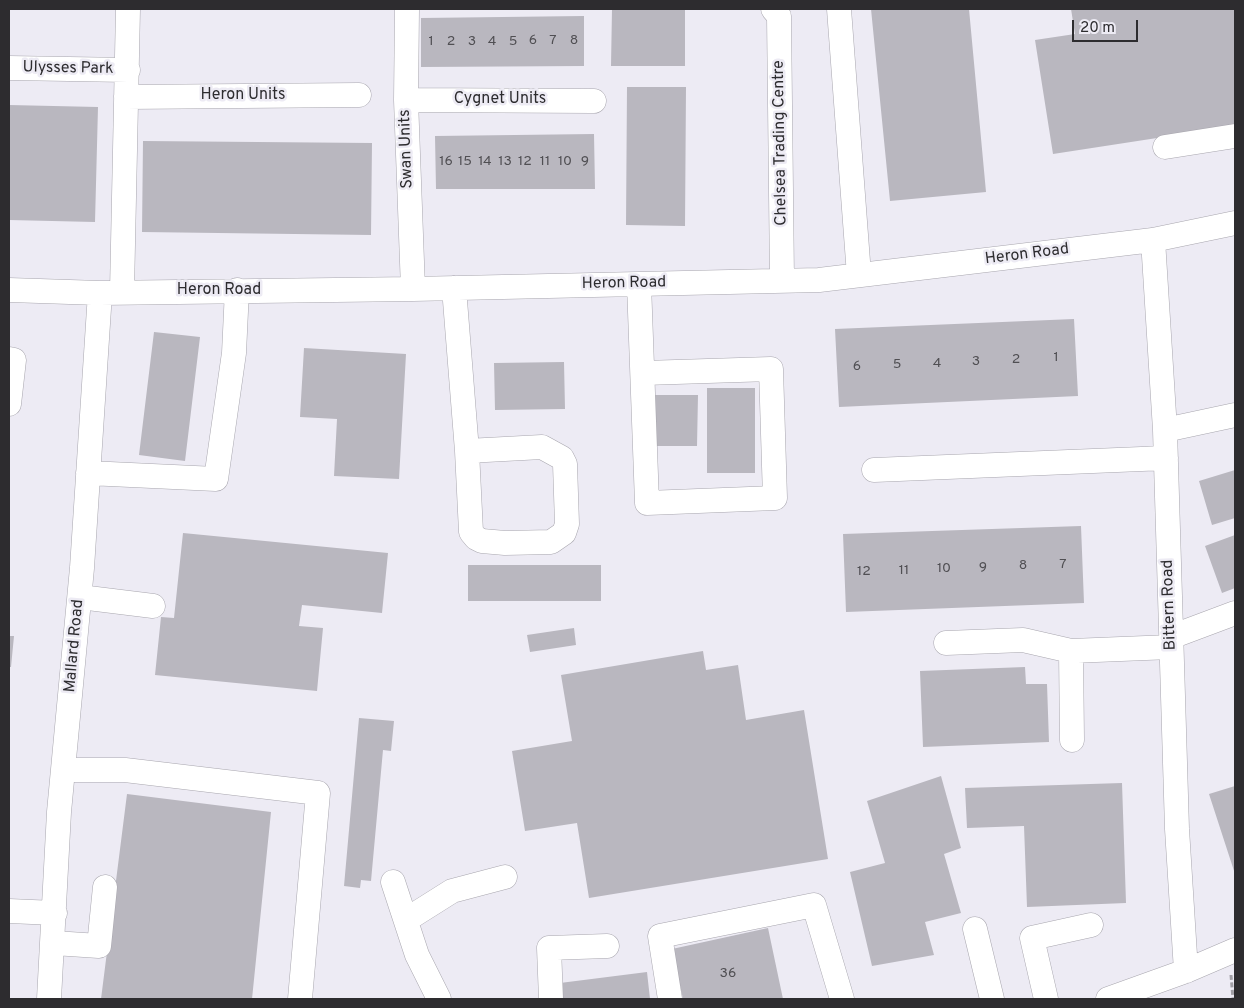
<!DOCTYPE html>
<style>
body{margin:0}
#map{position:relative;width:1244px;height:1008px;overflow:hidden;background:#edebf4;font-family:Overpass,sans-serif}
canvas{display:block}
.frame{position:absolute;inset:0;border:10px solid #2d2c2f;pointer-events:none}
.scale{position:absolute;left:1072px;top:20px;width:66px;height:22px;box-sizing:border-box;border:2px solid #2d2c2f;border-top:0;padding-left:6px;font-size:15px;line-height:18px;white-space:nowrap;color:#2d2c2f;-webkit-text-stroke:4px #edebf4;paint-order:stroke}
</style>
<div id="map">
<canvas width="1244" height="1008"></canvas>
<div class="frame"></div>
<div class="scale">20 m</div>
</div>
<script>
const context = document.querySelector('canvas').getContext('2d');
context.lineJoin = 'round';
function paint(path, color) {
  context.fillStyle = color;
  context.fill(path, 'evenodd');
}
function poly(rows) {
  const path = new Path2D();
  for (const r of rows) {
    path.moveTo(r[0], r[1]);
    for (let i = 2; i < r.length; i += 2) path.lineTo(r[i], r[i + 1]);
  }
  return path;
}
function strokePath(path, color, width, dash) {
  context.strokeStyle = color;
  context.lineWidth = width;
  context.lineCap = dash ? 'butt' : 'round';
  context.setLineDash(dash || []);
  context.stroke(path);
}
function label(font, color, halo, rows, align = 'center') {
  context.font = font + ' Overpass,sans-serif';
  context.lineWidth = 5;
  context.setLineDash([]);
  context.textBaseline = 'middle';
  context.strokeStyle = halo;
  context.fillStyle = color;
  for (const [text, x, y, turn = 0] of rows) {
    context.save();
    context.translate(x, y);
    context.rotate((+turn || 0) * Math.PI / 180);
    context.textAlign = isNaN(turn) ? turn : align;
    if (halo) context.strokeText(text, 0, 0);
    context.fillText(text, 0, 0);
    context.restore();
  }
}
const building = poly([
 [612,9,685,9,685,66,611,66],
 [871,9,969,9,986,192,890,201],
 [1071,9,1235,9,1235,126,1053,154,1035,40,1075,34],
 [584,16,584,66,421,67,421,18],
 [627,87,686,87,685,226,626,225],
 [9,105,98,107,95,222,9,220],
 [594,134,595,189,436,189,435,136],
 [143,141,372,143,371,235,142,232],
 [1074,319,1078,396,839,407,835,329],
 [154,332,200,337,185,461,139,455],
 [304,348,406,354,399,479,334,476,337,419,300,417],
 [564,362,565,409,495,410,494,363],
 [707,388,755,388,755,473,707,473],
 [655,395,698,395,697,446,654,446],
 [1235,470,1235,518,1212,525,1199,481],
 [1081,526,1084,603,846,612,843,534],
 [183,533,388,553,382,613,302,605,299,626,323,628,317,691,155,675,161,617,174,618],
 [1235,535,1235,588,1222,593,1205,546],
 [468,565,601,565,601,601,468,601],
 [574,628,576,645,530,652,527,635],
 [9,636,14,636,11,667,9,667],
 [703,651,706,670,738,665,746,720,804,710,828,859,589,898,577,823,525,831,512,751,572,741,561,675],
 [1025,667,1026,684,1047,684,1049,742,923,747,920,671],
 [359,718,394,721,391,751,383,750,371,881,361,880,360,888,344,886],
 [941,776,961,848,944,854,961,913,925,922,934,955,872,966,850,872,885,863,867,801],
 [1122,783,1126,903,1027,907,1024,826,967,828,965,788],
 [1235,786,1235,874,1209,794],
 [127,794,271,812,252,999,101,999],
 [768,928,783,999,683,999,672,949],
 [647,972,650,999,562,999,560,983]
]);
const path = poly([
 [1231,975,1233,999]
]);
const minor = poly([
 [407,9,406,100,413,289],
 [773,9,779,16,782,280],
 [839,9,859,275],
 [9,68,128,70],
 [126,97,359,95],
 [406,100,594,101],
 [1165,147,1235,136],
 [1153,240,1165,430,1177,829,1186,971],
 [639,284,647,503,775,498,771,369,644,373],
 [454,288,467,451,471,532,476,538,482,541,505,543,551,542,564,533,567,524,565,464,562,458,542,447,467,451],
 [9,290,100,293,413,289,819,280,1153,240,1235,223],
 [122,291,128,9],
 [9,359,14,360,9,404],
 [1165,430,1235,415],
 [874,470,1166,458],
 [88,473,216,479,234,353,237,290],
 [80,597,153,606],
 [1171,637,1235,613],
 [946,643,1023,640,1071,651],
 [1072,740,1071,651,1171,647],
 [63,770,125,770,318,793,300,999],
 [393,882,417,955,439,999],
 [9,911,55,913],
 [406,920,452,891,505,877],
 [975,929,992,999],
 [54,943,99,946,105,887],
 [49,999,59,812,82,568,100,293],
 [551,999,549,948,607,946],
 [670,999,660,936,814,905,842,999],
 [1046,999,1032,938,1091,925],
 [1108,999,1186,971,1235,950]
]);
const numberNames = [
 ["6",533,41],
 ["7",553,41],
 ["8",574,41],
 ["1",431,42],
 ["2",451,42],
 ["3",472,42],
 ["4",492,42],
 ["5",513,42],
 ["16",446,162],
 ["15",465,162],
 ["14",485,162],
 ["13",505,162],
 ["12",525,162],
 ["11",545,162],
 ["10",565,162],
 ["9",585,162],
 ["1",1056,358],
 ["2",1016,360],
 ["3",976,362],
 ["4",937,364],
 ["5",897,365],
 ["6",857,367],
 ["7",1063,565],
 ["8",1023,566],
 ["9",983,568],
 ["10",944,569],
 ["11",904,571],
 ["12",864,572],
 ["36",728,974]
];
const streetNames = [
 ["Ulysses Park",68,69,1],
 ["Heron Units",243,96],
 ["Cygnet Units",500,100],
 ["Chelsea Trading Centre",781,143,-91],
 ["Swan Units",407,149,-92],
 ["Heron Road",1027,255,-7],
 ["Heron Road",624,284,-1],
 ["Heron Road",219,291],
 ["Bittern Road",1170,605,-92],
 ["Mallard Road",75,646,-85]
];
paint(building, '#b9b7bf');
strokePath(minor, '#a8a6ae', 25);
strokePath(path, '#a19fa6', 3, [5, 2.5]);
strokePath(minor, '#fff', 24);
label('14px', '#504f53', null, numberNames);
label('16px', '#2d2c2f', '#edebf4', streetNames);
</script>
